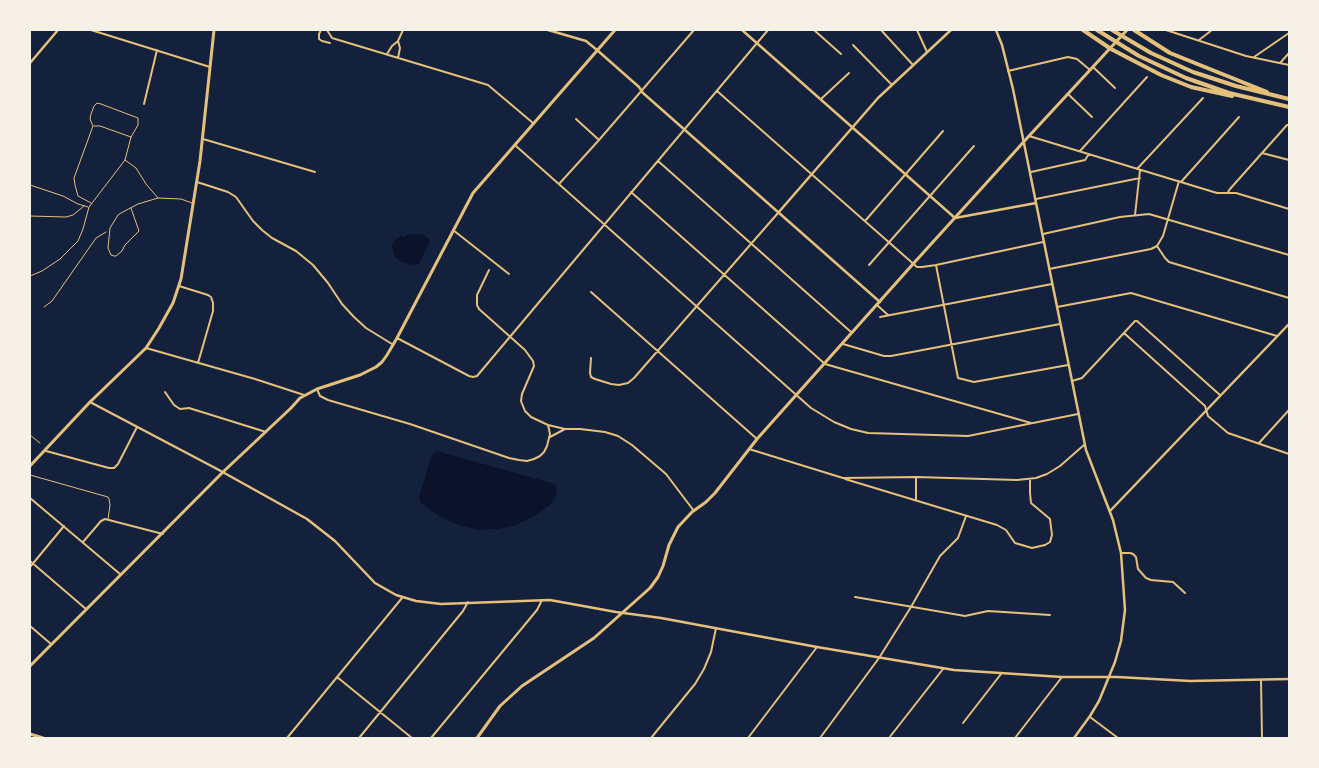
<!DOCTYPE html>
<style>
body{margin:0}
#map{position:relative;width:1319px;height:768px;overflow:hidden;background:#14213d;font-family:"Public Sans",sans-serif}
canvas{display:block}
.frame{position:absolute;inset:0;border:31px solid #f6f1e7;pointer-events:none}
</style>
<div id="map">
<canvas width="1319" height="768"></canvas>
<div class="frame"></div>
</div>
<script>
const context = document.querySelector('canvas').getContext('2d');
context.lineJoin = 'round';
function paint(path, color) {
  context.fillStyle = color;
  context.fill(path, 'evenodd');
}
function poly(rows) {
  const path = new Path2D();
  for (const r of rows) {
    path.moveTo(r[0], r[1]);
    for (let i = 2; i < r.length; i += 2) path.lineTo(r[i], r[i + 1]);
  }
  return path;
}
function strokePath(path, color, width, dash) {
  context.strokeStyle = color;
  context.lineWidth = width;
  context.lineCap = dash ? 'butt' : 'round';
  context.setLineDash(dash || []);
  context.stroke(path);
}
const water = poly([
 [409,234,421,234,428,238,430,241,419,264,411,265,400,261,395,257,393,252,392,246,394,241,400,236,404,237],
 [437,451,555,484,557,489,556,496,550,505,533,517,513,526,497,529,479,530,458,525,439,516,421,503,419,498,431,456]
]);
const service = poly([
 [94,126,100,126,131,137],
 [125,160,136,168,146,184,158,198],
 [30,185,63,196,78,204,88,207],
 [131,208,139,231,125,245,122,251,116,256,114,256,111,255,108,248,110,228,118,215,121,213,138,204,158,198,181,199,192,203],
 [30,216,66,217,73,215,84,206],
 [30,276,42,271,60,259,78,241,83,229,89,207,125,160,131,137,138,125,138,118,101,104,97,103,94,106,91,114,90,119,93,126,74,178,75,185,78,196,91,203],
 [44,307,52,301,96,238,106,232],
 [30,435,40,443],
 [30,475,108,497,109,499,110,505,108,519]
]);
const minor = poly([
 [91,30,210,67],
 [321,30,319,34,319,39,322,41,330,43],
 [327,30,332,38,488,85,533,123],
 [814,30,841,54],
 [881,30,913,65],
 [917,30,927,52],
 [1166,30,1246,56,1289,65],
 [1199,40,1212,30],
 [398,41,403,30],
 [853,45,892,85],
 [387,54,392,46,398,41,400,48,398,58],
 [1254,57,1289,33],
 [1280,63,1289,53],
 [1093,67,1115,88],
 [1008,71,1068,57,1077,59,1090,70],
 [717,91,917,267,922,267,936,265,1043,242],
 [1068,94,1092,117],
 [821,99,849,73],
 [144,104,157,50],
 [576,119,599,140],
 [1029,136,1217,193,1236,193,1289,209],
 [203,139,315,172],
 [516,146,811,408,834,422,851,429,868,433,968,436,1078,414],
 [1080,151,1147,77],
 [1262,153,1289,160],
 [658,161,851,332],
 [1137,169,1203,98],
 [1031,172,1085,160,1089,154],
 [197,182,228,192,236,197,253,221,262,230,272,238,296,251,313,265,328,283,342,304,354,317,366,328,392,344],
 [1181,182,1239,117],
 [559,184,599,140,694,30],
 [631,192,825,364,1031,423],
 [1228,192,1230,189,1287,125,1289,125],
 [1036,199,1140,178],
 [1135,215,1140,170],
 [865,221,943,131],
 [453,230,509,274],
 [1043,234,1120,217,1149,214,1289,255],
 [1157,246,1165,258,1169,262,1289,298],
 [869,265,974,146],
 [936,265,958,378,974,382,1068,365],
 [1049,269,1151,249,1157,246,1163,236,1179,181],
 [489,270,477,295,477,305,479,309,525,350,533,361,534,366,522,394,521,401,525,411,531,417,548,425,565,429,580,429,605,432,618,436,632,445,666,474,694,511],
 [179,286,208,295,211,297,213,303,213,311,198,363],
 [591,292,757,439],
 [877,305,888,315],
 [1057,307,1131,293,1277,336],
 [880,317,1052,284],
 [1124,333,1205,406,1208,416,1228,433,1289,454],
 [397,338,469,376,473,377,477,376,768,30],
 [843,344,884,356,891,356,1060,324],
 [146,348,255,379,304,395],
 [591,358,590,373,591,377,595,379,611,384,619,385,628,383,634,378,778,213],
 [1072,381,1082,378,1135,321,1137,321,1220,395],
 [317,389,320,396,328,400,410,424,509,458,519,460,527,461,534,459,540,456,544,452,547,446,550,434,548,425],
 [165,392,174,405,180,409,189,408,266,432],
 [550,437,565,429],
 [1259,443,1289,410],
 [749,449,843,478,916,477,1017,480,1036,478,1047,474,1060,466,1084,445],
 [46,451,109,468,114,468,118,464,137,427],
 [916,477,916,500],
 [845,479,997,525,1006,530,1015,543,1032,548,1045,545,1050,542,1052,535,1050,519,1031,503,1030,493,1030,479],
 [30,498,120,574],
 [83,542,101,521,105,519,163,534],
 [1121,553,1130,553,1133,554,1136,557,1138,569,1146,578,1151,580,1173,582,1185,593],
 [30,561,86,609],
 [30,567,64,526],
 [855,597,965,616,988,611,1050,615],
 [30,626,51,644],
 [337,677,412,738],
 [1261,680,1262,738],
 [1090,717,1118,738],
 [963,723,1001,674],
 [287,738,402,598],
 [359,738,463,611,468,602],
 [431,738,537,610,542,600],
 [651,738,695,684,704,669,711,652,716,628],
 [748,738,817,647],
 [820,738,879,658,911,607,940,556,958,538,966,516],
 [889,738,943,669],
 [1015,738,1062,677]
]);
const tertiary = poly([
 [548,30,586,41,597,50,639,87,643,93,880,302],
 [742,30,955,218,1036,203],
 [996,30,1002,45,1013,89,1086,450,1113,520,1121,553,1125,610,1121,641,1115,662,1099,701,1090,716,1074,738],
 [30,63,58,30],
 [778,213,878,98,951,30],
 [90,402,219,470,307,519,335,541,375,583,396,595,416,601,441,604,550,600,616,612,661,618,817,647,954,670,1062,677,1117,677,1190,681,1289,679],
 [1110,511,1289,324]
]);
const secondary = poly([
 [30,666,223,472,291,408,300,398,317,389,360,375,376,367,382,362,387,355,397,338,473,193,615,30],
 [477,738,500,706,522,686,594,638,650,588,658,577,663,566,669,545,678,527,692,512,706,502,715,493,757,439,913,264,1029,136,1127,30]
]);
const primary = poly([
 [30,466,90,402,146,348,159,328,173,303,181,279,200,161,214,30],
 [30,734,43,738]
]);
const motorway = poly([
 [1083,30,1111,49,1161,75,1191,87,1232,96],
 [1097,30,1139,56,1186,78,1229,93,1289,107],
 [1112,30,1151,53,1193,72,1236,86,1289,99],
 [1134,30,1170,53,1267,92]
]);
paint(water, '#0b132b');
strokePath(service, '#e5c07b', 1);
strokePath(minor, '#e5c07b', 2);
strokePath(tertiary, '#e5c07b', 2.5);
strokePath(secondary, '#e5c07b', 3);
strokePath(primary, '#e5c07b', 3);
strokePath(motorway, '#e5c07b', 4);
</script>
